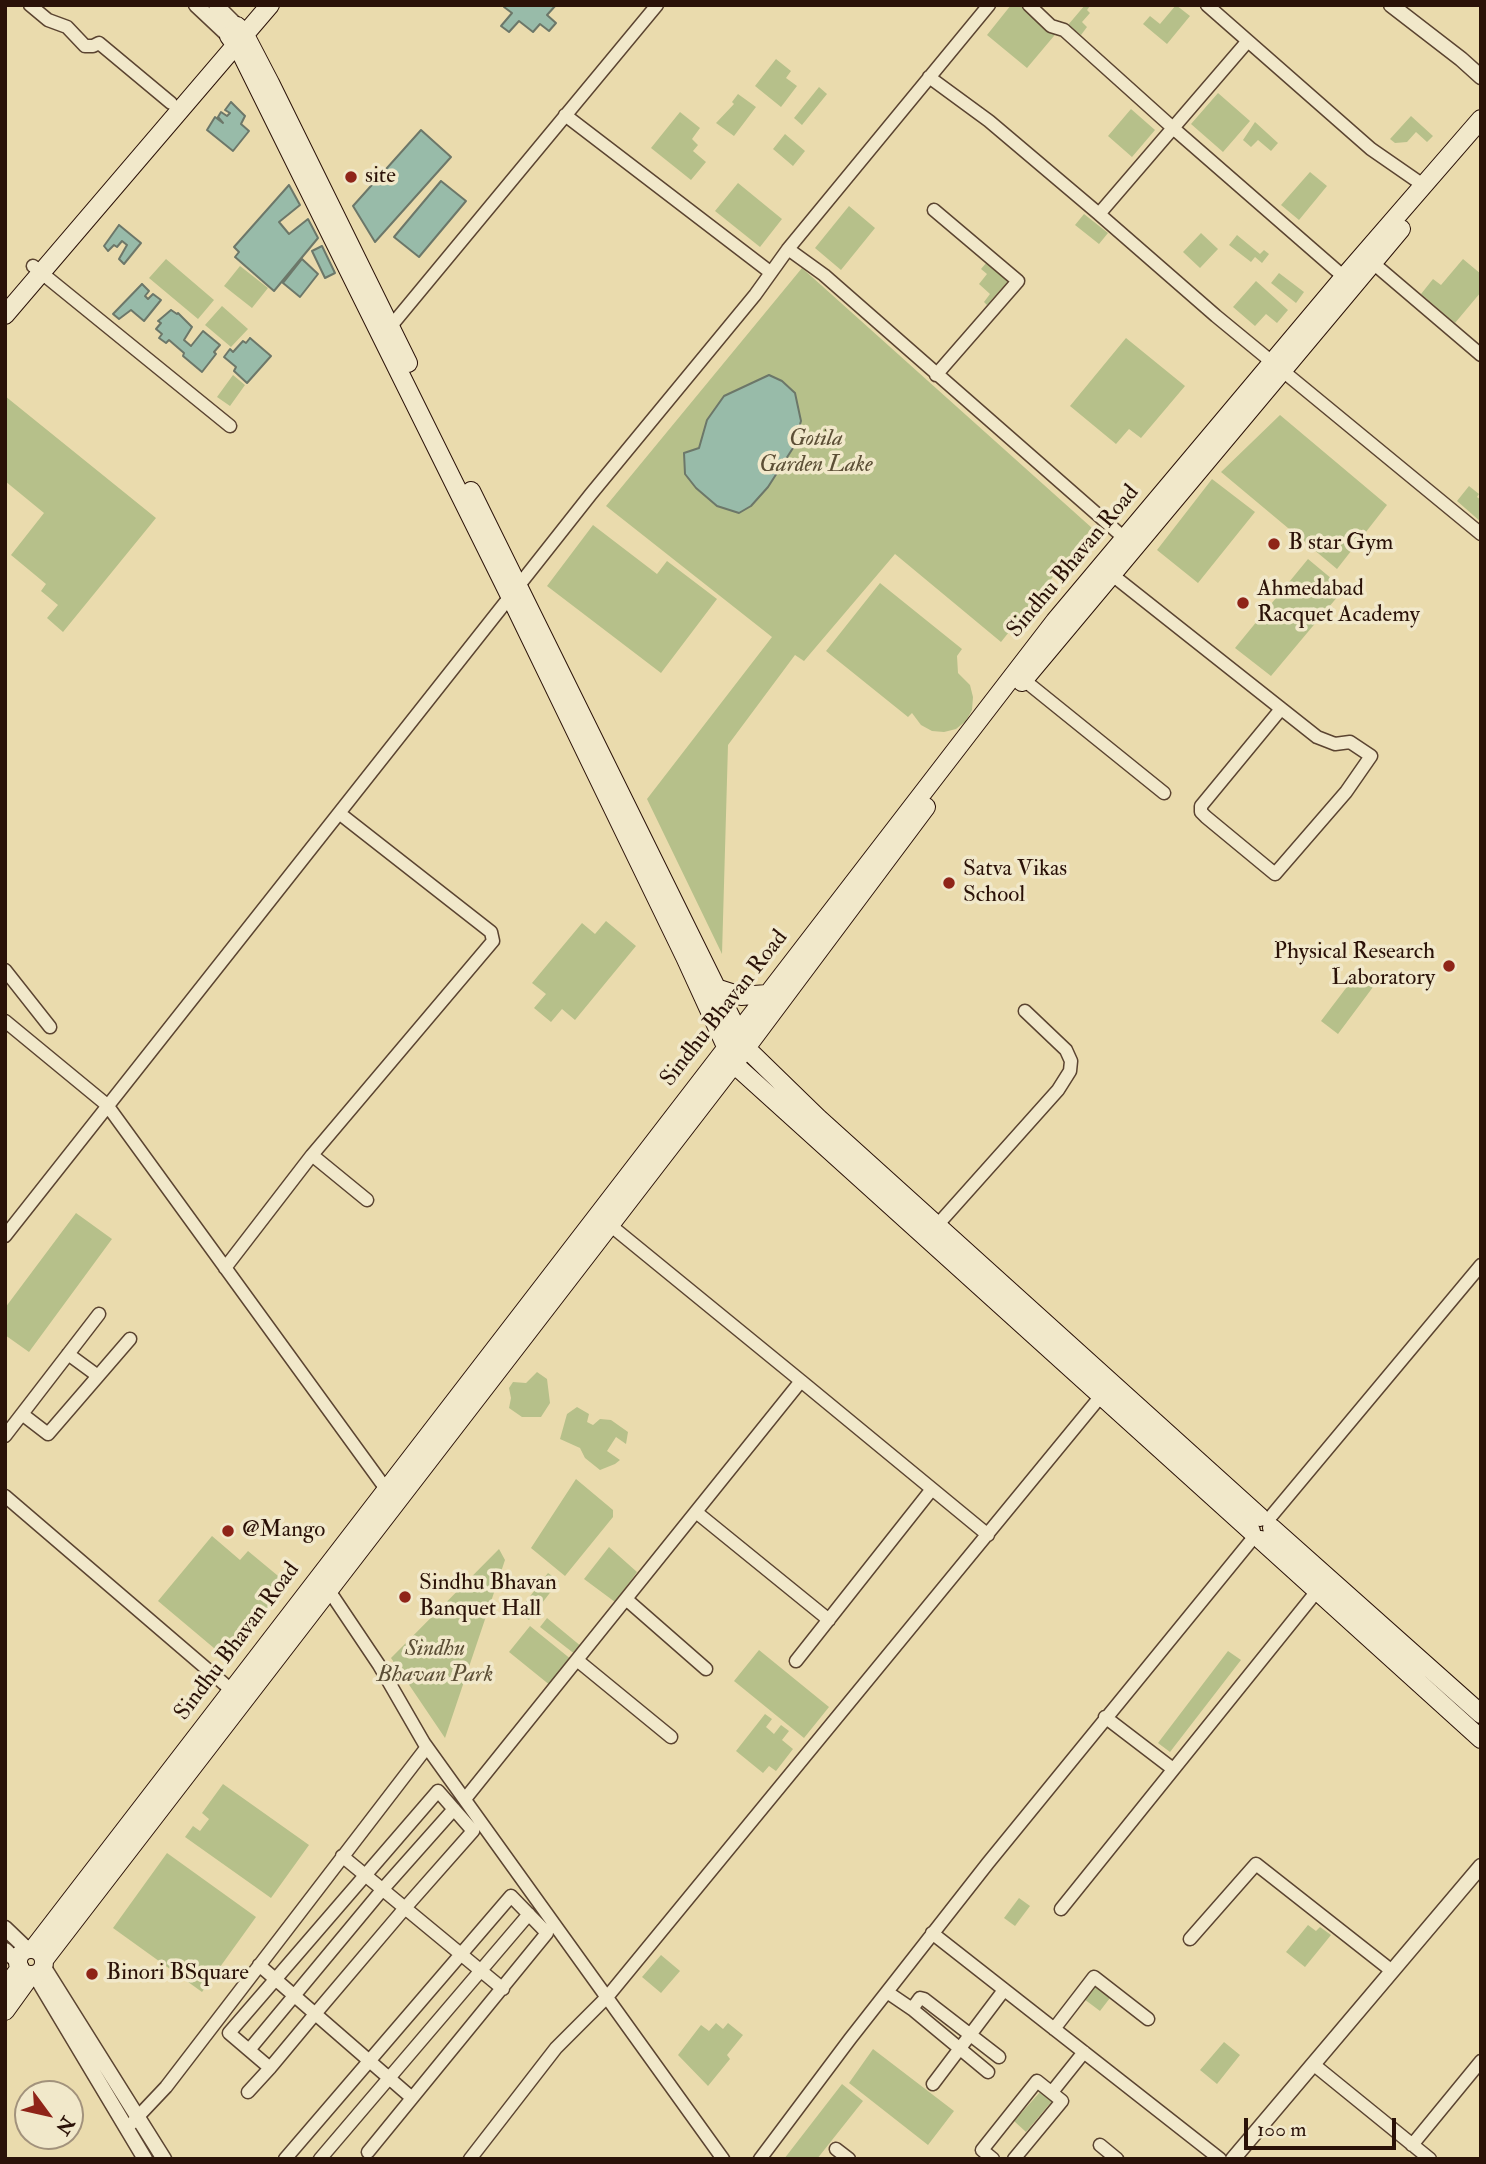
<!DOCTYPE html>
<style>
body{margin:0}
#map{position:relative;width:1486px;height:2164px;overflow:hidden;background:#eadbad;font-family:"IM FELL Double Pica",serif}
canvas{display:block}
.frame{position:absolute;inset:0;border:7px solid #2b1208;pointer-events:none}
.north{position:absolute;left:14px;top:2080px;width:70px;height:70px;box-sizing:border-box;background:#f1e8ca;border:2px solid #a2927c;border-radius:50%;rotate:123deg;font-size:19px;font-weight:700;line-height:28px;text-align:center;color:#2b1208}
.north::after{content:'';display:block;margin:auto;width:24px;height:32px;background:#8f2418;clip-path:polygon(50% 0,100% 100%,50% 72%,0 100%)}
.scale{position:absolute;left:1244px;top:2118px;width:152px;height:32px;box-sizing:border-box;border:4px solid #2b1208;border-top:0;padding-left:9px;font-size:21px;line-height:24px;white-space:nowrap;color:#2b1208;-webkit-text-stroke:5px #f1e8ca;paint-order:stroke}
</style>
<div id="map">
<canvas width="1486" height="2164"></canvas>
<div class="frame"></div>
<div class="north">N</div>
<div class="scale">100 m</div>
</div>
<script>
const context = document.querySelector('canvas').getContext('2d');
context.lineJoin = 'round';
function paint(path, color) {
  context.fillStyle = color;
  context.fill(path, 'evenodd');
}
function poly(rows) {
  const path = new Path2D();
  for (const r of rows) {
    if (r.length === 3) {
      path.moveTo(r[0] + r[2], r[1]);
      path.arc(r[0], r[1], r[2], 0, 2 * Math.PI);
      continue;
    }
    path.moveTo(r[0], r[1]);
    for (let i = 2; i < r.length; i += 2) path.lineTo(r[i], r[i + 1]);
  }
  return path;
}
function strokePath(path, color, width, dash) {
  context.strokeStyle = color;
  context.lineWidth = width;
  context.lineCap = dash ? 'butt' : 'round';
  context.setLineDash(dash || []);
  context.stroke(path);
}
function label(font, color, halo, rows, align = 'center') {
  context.font = font + ' "IM FELL Double Pica",serif';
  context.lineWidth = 7;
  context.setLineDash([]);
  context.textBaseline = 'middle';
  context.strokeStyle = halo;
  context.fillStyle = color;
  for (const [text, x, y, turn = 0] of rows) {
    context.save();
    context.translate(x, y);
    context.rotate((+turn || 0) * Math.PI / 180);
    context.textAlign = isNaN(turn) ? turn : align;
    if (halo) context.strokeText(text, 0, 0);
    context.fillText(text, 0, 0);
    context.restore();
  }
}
const green = poly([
 [1011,5,1029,5,1059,30,1027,68,987,35],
 [1085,5,1090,6,1087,10,1090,13,1082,22,1087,27,1081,35,1068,25],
 [1176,5,1190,16,1167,44,1143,24,1150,16,1160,24],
 [776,59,791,71,786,78,797,86,781,107,755,86],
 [819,87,827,94,802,125,794,118],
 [1218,93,1250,121,1223,152,1191,124],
 [738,94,756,107,734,136,716,123,734,104,732,102],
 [1131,109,1155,130,1132,157,1108,136],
 [680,112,700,128,692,139,698,145,693,151,706,162,691,180,651,148],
 [1411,116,1433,136,1427,142,1416,132,1407,142,1395,143,1390,139],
 [1255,122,1278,143,1271,151,1258,140,1251,147,1243,140],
 [785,134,805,151,793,166,773,149],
 [1310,172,1327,186,1299,220,1281,205],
 [738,183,782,219,760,247,715,211],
 [849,206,875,228,841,270,815,248],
 [1084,214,1108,233,1099,244,1075,225],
 [1201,233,1218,249,1200,268,1183,252],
 [1237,235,1260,254,1264,250,1269,254,1262,263,1255,257,1251,262,1229,245],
 [166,259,214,300,198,319,149,278],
 [1463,259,1481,274,1481,292,1455,323,1421,294,1433,279,1441,285],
 [987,262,1009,280,987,305,984,302,990,294,979,284,987,274,981,269],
 [240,266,268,288,252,308,224,286],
 [802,268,1092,528,1001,642,895,554,804,661,795,655,728,745,722,954,647,799,772,637,606,506],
 [1279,273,1304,292,1296,303,1271,283],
 [1256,281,1288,310,1277,323,1266,314,1255,326,1233,307],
 [222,306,248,329,231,347,205,325],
 [1126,338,1185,386,1141,438,1129,429,1116,444,1070,406],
 [233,375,245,385,230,406,217,397],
 [5,396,156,518,63,632,47,618,58,605,41,591,46,584,11,555,44,513,5,481],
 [1280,415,1387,505,1337,569,1221,472],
 [1212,479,1255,512,1198,583,1157,550],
 [1469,486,1479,494,1477,497,1481,500,1481,522,1457,501],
 [593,525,657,574,667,561,717,599,661,673,547,586],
 [1308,559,1344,589,1271,676,1235,648],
 [880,583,962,649,957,656,958,673,970,685,973,697,972,710,966,721,956,729,944,732,932,731,921,725,912,713,908,717,826,651],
 [606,921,636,946,575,1020,562,1009,551,1022,534,1008,546,994,532,983,582,923,595,934],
 [1359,971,1376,983,1338,1034,1321,1021],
 [76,1213,112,1239,29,1352,5,1335,5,1308],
 [537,1372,547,1379,550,1403,541,1417,522,1417,509,1408,511,1398,509,1388,513,1382,526,1383],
 [577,1407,589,1414,587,1422,593,1425,600,1419,611,1420,628,1432,626,1444,616,1437,607,1451,620,1460,615,1464,600,1470,585,1458,580,1448,560,1439,567,1414],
 [576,1479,613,1510,613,1517,565,1576,531,1548],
 [212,1536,240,1560,248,1551,289,1585,227,1659,158,1601],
 [609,1547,637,1572,615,1602,584,1579],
 [499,1549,505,1560,445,1738,391,1658],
 [548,1573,559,1581,529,1620,518,1612],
 [547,1618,582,1647,576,1655,540,1627],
 [530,1626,572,1660,551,1686,509,1652],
 [759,1650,829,1707,804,1738,734,1681],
 [1228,1651,1241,1660,1170,1752,1158,1743],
 [765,1714,772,1719,766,1727,774,1734,781,1725,789,1731,782,1740,793,1749,776,1771,769,1766,763,1773,736,1751],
 [223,1784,309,1845,271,1898,185,1837,193,1826,200,1831,209,1819,202,1813],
 [167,1853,256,1917,202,1992,113,1928],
 [1019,1898,1030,1906,1015,1926,1004,1918],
 [1308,1925,1316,1931,1320,1927,1331,1935,1305,1967,1286,1952],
 [661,1955,680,1971,661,1993,642,1977],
 [1097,1982,1113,1994,1100,2011,1084,1999],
 [716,2023,723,2029,728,2023,743,2035,727,2055,730,2059,708,2086,678,2055,701,2025,709,2031],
 [1224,2042,1240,2055,1217,2084,1200,2070],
 [873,2049,954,2111,928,2145,849,2083],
 [842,2084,863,2101,817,2159,784,2159],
 [1041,2091,1052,2101,1026,2132,1014,2121]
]);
const water = poly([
 [505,5,556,5,547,15,556,23,549,31,540,24,533,32,519,21,509,32,501,26,512,13,504,7,505,5],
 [231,102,245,116,241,124,249,131,233,151,207,130,215,117,223,123,218,117,221,112,227,116,230,113,225,110,231,102],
 [421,130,451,157,375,242,353,206,421,130],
 [441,181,466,201,419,257,394,237,441,181],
 [289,185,300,205,279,222,289,234,308,219,318,238,274,291,235,257,239,252,234,247,289,185],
 [119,225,141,243,124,264,119,259,127,245,122,241,117,247,114,245,108,251,104,246,119,225],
 [322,246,335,273,325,278,312,251,322,246],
 [302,259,318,274,300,297,283,283,302,259],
 [142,284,149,291,145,296,148,299,153,294,161,300,144,321,131,310,119,319,113,314,142,284],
 [171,310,177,314,178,313,192,327,184,340,191,346,203,331,220,345,214,352,216,354,202,372,183,356,184,353,169,340,166,343,159,338,162,334,156,329,161,323,158,321,171,310],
 [250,338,271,356,247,383,234,371,236,367,224,357,230,349,233,352,243,341,246,343,250,338],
 [769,375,782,381,795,393,801,421,793,448,768,487,751,506,739,513,717,506,696,488,685,474,684,453,699,448,707,420,724,396,769,375]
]);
const minor = poly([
 [30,5,48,20,67,27,85,46,93,46,99,43,171,103],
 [1029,5,1051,26,1064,30,1173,128,1247,42],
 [1207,5,1371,149,1423,185],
 [929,77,989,121,1099,214],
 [565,115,770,272],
 [934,210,1018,281,936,375],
 [788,249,824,275,1130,543],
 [1373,263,1481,355],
 [33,266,230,426],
 [1344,277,1173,128,1099,214,1216,316,1481,534],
 [391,326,657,5],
 [1106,570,1317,737,1335,744,1350,742,1371,756,1346,792,1275,874,1206,817,1201,812,1201,806,1281,709],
 [1024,680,1164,793],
 [5,970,50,1027],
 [5,1021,107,1105,386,1489,393,1494],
 [312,1155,367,1200],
 [932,1231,1058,1090,1070,1071,1071,1061,1066,1050,1025,1011],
 [5,1236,591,494,755,295,788,249,989,5],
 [225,1268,312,1155,493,941,491,932,339,813],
 [68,1354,98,1376],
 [801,1381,988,1535],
 [22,1414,48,1434,130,1339],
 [5,1436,99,1314],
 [5,1496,236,1694],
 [696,1512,829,1620],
 [1268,1520,1481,1265],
 [323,1586,332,1595,379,1665,424,1743,723,2159],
 [626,1599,706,1669],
 [577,1660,671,1737],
 [796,1661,932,1489],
 [1105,1717,1173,1769],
 [465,1799,801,1381,610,1225],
 [342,1856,503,1989],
 [1061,1909,1317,1591],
 [932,1933,1220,2159],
 [1190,1939,1256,1864,1392,1971],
 [259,1965,412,2098],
 [887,1992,912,2009],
 [1054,2029,1094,1977,1148,2019],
 [249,2050,382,1890,454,1809],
 [1313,2064,1430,2159],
 [988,2072,912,2009,920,1998,924,1999,999,2057],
 [933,2084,1004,1990],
 [248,2092,270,2068,315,2014,405,1908,473,1831,438,1791,229,2033,270,2068],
 [1052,2092,1084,2052],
 [131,2124,166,2087,427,1747],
 [1100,2145,1117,2159],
 [1412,2145,1481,2061],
 [836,2149,849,2159],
 [285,2159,511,1896,547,1933,368,2152],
 [320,2159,529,1914],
 [470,2159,556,2048,608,1996,1105,1391],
 [760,2159,850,2039,988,1863,1254,1537],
 [993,2159,982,2150,1037,2081,1062,2101,1014,2159]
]);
const tertiary = poly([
 [196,5,229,36],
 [216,5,237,26],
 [1391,5,1461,59,1481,77],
 [5,1928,28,1950],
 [5,1950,18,1962],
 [43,1966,164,2159],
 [35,1975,145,2159],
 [1233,2159,1481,1866]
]);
const secondary = poly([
 [237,26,245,35,270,83,408,363],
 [229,36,240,51,511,598,685,957,734,1064,1251,1531],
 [5,315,270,5],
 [471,491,746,1048,818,1118,1260,1517],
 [1022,682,1401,229],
 [716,988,741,996,767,994],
 [1272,1528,1481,1714],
 [1261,1540,1481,1739],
 [33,1949,1055,621,1344,277,1481,119],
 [31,1962,13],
 [44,1960,734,1064,926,807],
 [5,1988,20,1968],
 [5,2011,31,1975]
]);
const markers = [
 [351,177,7,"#8f2418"],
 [1274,544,7,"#8f2418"],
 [1243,603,7,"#8f2418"],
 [949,883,7,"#8f2418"],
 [1449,966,7,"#8f2418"],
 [228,1531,7,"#8f2418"],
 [405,1597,7,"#8f2418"],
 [92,1974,7,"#8f2418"]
];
const poiNames = [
 ["site",365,177],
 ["B star Gym",1288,544],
 ["Ahmedabad",1257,590],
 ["Racquet Academy",1257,616],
 ["Satva Vikas",963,870],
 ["School",963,896],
 ["Physical Research",1435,953,"right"],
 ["Laboratory",1435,979,"right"],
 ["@Mango",242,1531],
 ["Sindhu Bhavan",419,1584],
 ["Banquet Hall",419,1610],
 ["Binori BSquare",106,1974]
];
const parkNames = [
 ["Gotila",816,440],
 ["Garden Lake",816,466],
 ["Sindhu",435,1650],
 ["Bhavan Park",435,1676]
];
const streetNames = [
 ["Sindhu Bhavan Road",1074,562,-50],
 ["Sindhu Bhavan Road",725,1009,-52],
 ["Sindhu Bhavan Road",238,1642,-53]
];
paint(green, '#b6c08a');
paint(water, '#98bba9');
strokePath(water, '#6c7769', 2);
strokePath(minor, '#5b4431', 15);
strokePath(tertiary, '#5b4431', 17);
strokePath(secondary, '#2b1208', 20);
strokePath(minor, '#f1e8ca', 12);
strokePath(tertiary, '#f1e8ca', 14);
strokePath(secondary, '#f1e8ca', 18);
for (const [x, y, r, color] of markers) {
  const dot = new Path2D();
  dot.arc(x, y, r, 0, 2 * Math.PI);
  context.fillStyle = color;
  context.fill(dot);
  strokePath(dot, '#f1e8ca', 2.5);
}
label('23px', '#2b1208', '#f1e8ca', poiNames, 'left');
label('italic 23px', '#5c4f36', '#f1e8ca', parkNames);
label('23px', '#2b1208', '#f1e8ca', streetNames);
</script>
